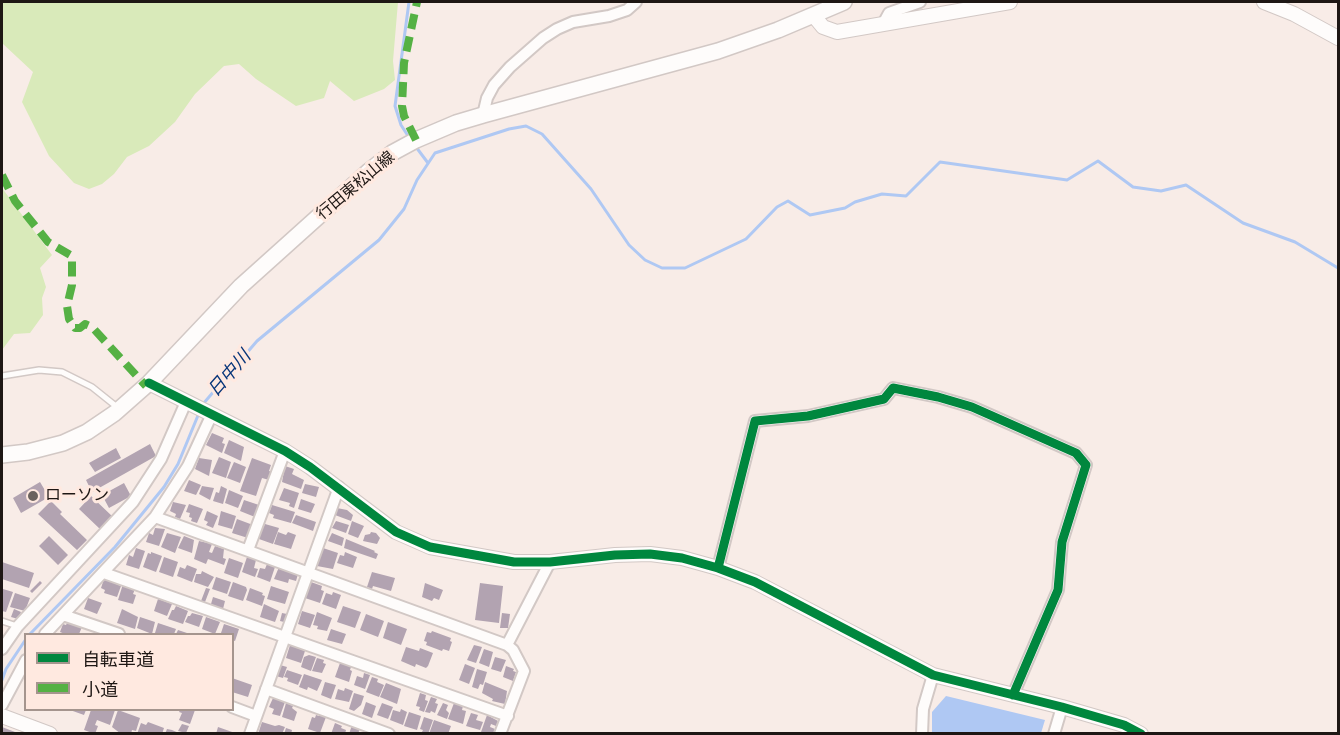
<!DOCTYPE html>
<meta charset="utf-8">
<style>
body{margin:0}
#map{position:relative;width:1340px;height:735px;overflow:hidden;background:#f8ece7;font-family:"Varela Round","Noto Sans JP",sans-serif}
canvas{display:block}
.frame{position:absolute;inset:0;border:3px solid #1e1714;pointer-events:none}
.legend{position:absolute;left:24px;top:633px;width:210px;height:78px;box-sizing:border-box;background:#ffe9e0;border:2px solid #a5958e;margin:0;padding:8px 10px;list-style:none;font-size:18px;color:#1e1714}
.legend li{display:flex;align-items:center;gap:12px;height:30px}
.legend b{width:30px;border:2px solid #a5958e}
</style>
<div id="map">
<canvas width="1340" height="735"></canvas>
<div class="frame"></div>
<ul class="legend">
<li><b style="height:8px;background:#00873e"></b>自転車道</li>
<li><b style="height:8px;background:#55b144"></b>小道</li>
</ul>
</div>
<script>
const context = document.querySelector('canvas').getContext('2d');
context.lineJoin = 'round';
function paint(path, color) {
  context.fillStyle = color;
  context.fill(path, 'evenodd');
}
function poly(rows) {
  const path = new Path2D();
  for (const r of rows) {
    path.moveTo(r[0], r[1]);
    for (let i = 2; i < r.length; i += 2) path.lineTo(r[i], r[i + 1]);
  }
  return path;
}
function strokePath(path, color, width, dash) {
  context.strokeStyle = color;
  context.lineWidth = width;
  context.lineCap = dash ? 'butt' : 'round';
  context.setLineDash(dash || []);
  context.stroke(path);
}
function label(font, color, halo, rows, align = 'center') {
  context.font = font + ' "Varela Round","Noto Sans JP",sans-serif';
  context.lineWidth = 6;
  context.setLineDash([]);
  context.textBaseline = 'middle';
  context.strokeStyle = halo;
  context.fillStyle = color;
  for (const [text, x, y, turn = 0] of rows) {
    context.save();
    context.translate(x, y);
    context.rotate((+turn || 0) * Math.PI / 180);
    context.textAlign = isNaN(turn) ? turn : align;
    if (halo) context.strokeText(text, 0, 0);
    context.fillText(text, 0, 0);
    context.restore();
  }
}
const green = poly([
 [2,2,398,2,393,61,395,80,384,89,354,101,330,81,324,98,296,106,256,79,239,64,224,66,195,94,175,122,149,146,127,157,114,174,102,184,89,189,74,183,49,156,22,102,33,72,2,43],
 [2,188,52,255,40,268,46,287,42,298,43,315,30,333,14,334,2,350]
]);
const water = poly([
 [946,696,1045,720,1041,733,932,733,932,712]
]);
const stream = poly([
 [409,2,395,106,401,125,410,139],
 [416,147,428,163],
 [203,404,257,341,379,240,404,209,417,180,435,153,509,129,526,126,542,134,591,189,629,245,645,260,662,268,685,268,746,239,777,207,788,201,810,215,845,208,855,202,882,194,906,196,940,162,1067,180,1098,161,1133,187,1161,191,1186,185,1243,223,1295,242,1338,268],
 [30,634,115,547,164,487,178,464,199,413],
 [2,680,6,669,26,639]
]);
const building = poly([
 [212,433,224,438,222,443,225,444,222,453,206,445],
 [229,440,244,447,241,461,224,453],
 [150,444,156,456,92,492,86,480],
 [116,448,121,458,95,472,89,463],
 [219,457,231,462,226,478,212,473],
 [199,458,212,460,209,476,195,469],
 [252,458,271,465,269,471,272,472,269,480,262,478,256,496,240,491],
 [234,462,246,467,240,483,227,478],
 [285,466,294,469,292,474,304,480,301,489,282,482],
 [189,480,201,485,196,495,184,491],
 [40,482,49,497,21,513,13,498],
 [124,483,131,496,109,508,102,495],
 [305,484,319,487,316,497,302,493],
 [202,486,214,488,210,500,199,494],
 [221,486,227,489,223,504,213,501,216,492,219,493],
 [284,488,299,493,294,508,289,506,290,503,279,500],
 [229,490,243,496,238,508,225,503],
 [91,496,113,517,101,530,79,509],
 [301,499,315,504,311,513,298,509],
 [244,500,259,505,255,517,240,511],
 [51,501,62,512,60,514,87,540,77,550,38,514],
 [173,502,186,505,180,519,175,517,176,514,170,511],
 [189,504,203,509,197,523,191,521,192,518,189,517,190,513,186,512],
 [272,505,295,512,291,523,273,518,274,515,269,513],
 [337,508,347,510,353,515,351,521,335,515],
 [207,511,218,516,213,528,206,525,208,522,204,520],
 [221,511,236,516,232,529,218,525],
 [296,515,316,522,313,531,292,523],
 [237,519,253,525,248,538,232,533],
 [336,521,349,525,346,533,332,528],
 [352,521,364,526,358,538,348,534],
 [265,524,279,528,273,544,259,539,258,537,262,526,264,526],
 [155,528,165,529,159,546,146,542,149,533,153,535],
 [278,532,286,535,288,532,296,535,291,549,274,544],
 [371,532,376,533,380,538,377,544,363,541,365,535,370,534],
 [167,533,181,537,175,553,161,547],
 [332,533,344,538,342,546,328,541],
 [49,536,68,555,58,565,39,546],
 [184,536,194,540,192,553,178,548],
 [346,539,375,551,374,552,378,554,376,559,344,548],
 [199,541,212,544,209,552,212,553,215,546,224,549,223,558,226,559,224,565,208,559,206,564,194,559],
 [136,548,145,551,139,569,126,565,129,555,133,557],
 [323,548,338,553,333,569,317,566],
 [151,552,162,556,156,572,143,567,148,553,151,554],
 [345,552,357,557,353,568,337,563,340,555,344,556],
 [164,557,178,562,173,577,159,572],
 [247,557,256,560,254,568,258,569,255,577,242,572],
 [229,558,243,563,238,578,224,573],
 [2,562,34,573,29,588,2,579],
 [267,564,275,567,270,582,257,577,260,568,265,569],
 [187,565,197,569,192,582,177,576,180,567,185,569],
 [279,567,298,574,296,581,289,579,288,583,274,579],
 [202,571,214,577,208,587,194,582,196,574,201,574],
 [372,572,395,578,391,591,373,586,372,589,367,587],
 [216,577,231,582,227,594,212,589],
 [104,579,121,586,117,597,104,593,105,590,101,588],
 [40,581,42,583,32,593,30,591],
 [233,582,246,587,247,590,243,601,228,596],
 [311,582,322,586,321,590,324,591,320,603,305,598],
 [425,583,443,590,439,600,434,598,432,601,422,597],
 [480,583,503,586,499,623,475,620],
 [123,584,135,589,133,594,136,595,133,604,118,600],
 [271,586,289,592,285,604,267,599],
 [206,588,210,589,205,602,201,601],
 [250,588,263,593,262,595,265,596,262,606,246,600],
 [3,589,13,592,6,612,2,611,2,593],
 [333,592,341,595,336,609,322,604,326,593,332,595],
 [15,593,30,598,25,611,10,607],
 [213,597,225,601,223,609,211,604],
 [88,598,102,603,97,614,84,609],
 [158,599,172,604,167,616,154,611],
 [264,604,279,611,275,622,260,617],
 [176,606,188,611,183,624,168,619,172,610,174,610],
 [343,606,361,612,355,628,337,622],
 [14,609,21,612,18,619,11,617],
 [122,609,138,617,135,629,117,623],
 [302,611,315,615,310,628,298,624],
 [317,612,332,618,327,631,317,629,318,626,313,625],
 [192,613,203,616,199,627,185,622,188,616,190,616],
 [282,613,287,614,284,622,280,621],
 [502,613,510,614,508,628,500,628],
 [366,614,384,621,378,637,360,630],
 [140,617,155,622,152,634,137,628],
 [206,617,220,622,215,634,202,629],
 [73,622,82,627,79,634,65,634,60,632,63,624,66,625,67,623,73,624],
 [388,622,407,629,401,645,383,638],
 [158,623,176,629,174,634,159,634,155,633],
 [224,624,239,629,235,641,232,640,232,634,221,633],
 [331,629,346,634,342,644,327,640],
 [178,630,190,634,176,634],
 [432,631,451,638,450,641,452,642,449,651,443,649,442,651,426,645,427,642,424,641,427,632,431,633],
 [290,645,305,651,301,663,286,658],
 [474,645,482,647,476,663,467,660],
 [406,647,419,651,420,648,433,653,428,666,426,668,416,664,415,667,401,661],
 [484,649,493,652,489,667,479,663],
 [309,655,316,657,311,671,301,667,304,657],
 [495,657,506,660,501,672,491,669],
 [317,658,324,660,323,663,326,664,322,673,312,671],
 [340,663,351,667,350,670,352,671,349,682,335,677],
 [465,664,475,668,469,684,459,680],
 [280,665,287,667,283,678,276,676],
 [506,666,514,669,513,671,516,672,513,681,503,677],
 [477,669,487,672,483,685,480,684,478,689,472,687],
 [287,670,302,675,298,685,287,681,288,678,284,677],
 [364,673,370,675,365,689,354,685,357,676,363,678],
 [304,674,322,680,317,691,308,687,307,690,299,687],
 [372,677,378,679,377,682,384,685,379,697,366,692],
 [232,678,252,685,248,697,232,692],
 [325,682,336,685,331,699,321,695],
 [485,682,507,691,505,704,492,701,493,699,482,693],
 [386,683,401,689,397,704,380,697],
 [345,688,353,691,349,702,335,699,338,689,344,691],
 [354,693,364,696,361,705,354,711,349,709],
 [420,693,426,695,425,700,428,701,424,712,419,710,420,707,416,706],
 [431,697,437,699,435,703,438,704,435,713,431,711,430,713,425,712],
 [273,698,285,702,280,716,272,714,274,709,269,707],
 [366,702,376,706,372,718,362,714],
 [286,703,293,706,292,708,297,712,294,721,282,717],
 [382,703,393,707,388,719,377,715],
 [443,703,448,705,446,710,449,713,447,719,437,715],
 [454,703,463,706,462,710,466,711,463,724,448,719],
 [401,709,407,712,403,725,390,720,393,710,400,712],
 [70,710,86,710,84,715],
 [91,710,115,710,110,725,97,720,95,725,98,726,95,734,84,730],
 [118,710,140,718,136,731,132,730,131,734,121,734,112,727],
 [180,710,195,710,190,724,179,720,182,713,179,712],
 [409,712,421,716,417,730,404,726],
 [471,713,478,715,476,720,483,722,480,730,466,726],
 [320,714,326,717,320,733,308,729,312,717,315,718,316,715,319,716],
 [487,715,498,721,496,726,491,724,490,727,495,729,493,734,481,732],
 [424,717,433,720,428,734,422,732,423,730,420,729],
 [434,720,451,726,448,734,429,734],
 [148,722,164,728,162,734,137,734,141,723,146,725],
 [262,722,275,726,279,725,285,727,282,734,258,734],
 [335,723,342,726,341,728,346,730,345,734,331,734],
 [182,724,189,726,186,733,178,731],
 [352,725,360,728,358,734,349,734],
 [2,727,15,732,15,734,2,734],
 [218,727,235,733,235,734,216,734],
 [286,728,292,730,291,734,284,734],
 [167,729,172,730,181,734,165,734]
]);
const lane = poly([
 [2,376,39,370,62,372,92,387,117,407],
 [2,621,17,626]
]);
const street = poly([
 [883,24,889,13,920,2],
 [483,115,487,98,494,85,510,67,543,38,557,29,573,22,609,16,627,10,636,2],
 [155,517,507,645],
 [248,550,285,451],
 [718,568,755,421,808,416,884,399,893,388,938,397,972,407,1076,453,1086,465,1062,542,1058,590,1013,695],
 [104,573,508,716],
 [63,615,119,634],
 [45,634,155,517,188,466,212,414],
 [2,649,18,626,133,502,161,459,186,402],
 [266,689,389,734],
 [2,705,26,660],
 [232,707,256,716],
 [250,734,339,487],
 [500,734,524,671,513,650,507,645,550,562],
 [922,734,923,709,933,675],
 [1054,734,1062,707]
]);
const secondary = poly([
 [1264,2,1294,14,1338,38],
 [814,16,823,27,837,32,1010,2],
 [149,383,285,451,310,467,396,532,430,547,514,562,550,562,615,555,650,554,682,558,718,568,755,582,933,675,1062,707,1124,725,1141,734],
 [2,716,50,734]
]);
const primary = poly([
 [2,455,28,452,63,443,87,432,115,413,149,383,241,286,369,171,392,153,416,140,456,123,483,115,718,51,778,30,844,2]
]);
const quiet = poly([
 [416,140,404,116,402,106,404,63,417,2],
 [2,175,15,201,48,242,72,256,72,285,67,306,69,319,75,328,80,328,85,324,92,327,146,386]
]);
const cycleway = poly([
 [149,383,285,451,310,467,396,532,430,547,514,562,550,562,615,555,650,554,682,558,718,568,755,582,933,675,1062,707,1124,725,1141,734],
 [718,568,755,421,808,416,884,399,893,388,938,397,972,407,1076,453,1086,465,1062,542,1058,590,1013,695]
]);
const markers = [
 [33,496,6,"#6a625e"]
];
const streetNames = [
 ["行田東松山線",356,186,-40]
];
const poiNames = [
 ["ローソン",45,496]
];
const waterNames = [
 ["日中川",230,374,-49]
];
paint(green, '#d9eaba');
paint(water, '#afc8f3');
strokePath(stream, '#afc8f3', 3);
paint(building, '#b2a3b1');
strokePath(lane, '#d2c8c5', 8);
strokePath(street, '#d2c8c5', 14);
strokePath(secondary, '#d2c8c5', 16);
strokePath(primary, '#d2c8c5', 18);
strokePath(lane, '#fefcfb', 5);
strokePath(street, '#fefcfb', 10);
strokePath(secondary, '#fefcfb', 14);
strokePath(primary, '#fefcfb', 15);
strokePath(quiet, '#55b144', 8, [15, 8]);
strokePath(cycleway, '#00873e', 9);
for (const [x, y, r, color] of markers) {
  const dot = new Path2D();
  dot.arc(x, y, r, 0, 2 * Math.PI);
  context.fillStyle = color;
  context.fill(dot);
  strokePath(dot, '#ffe9e0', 2);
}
label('16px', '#1e1714', '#ffe9e0', streetNames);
label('16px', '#1e1714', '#ffe9e0', poiNames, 'left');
label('italic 18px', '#08367a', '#ffe9e0', waterNames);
</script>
